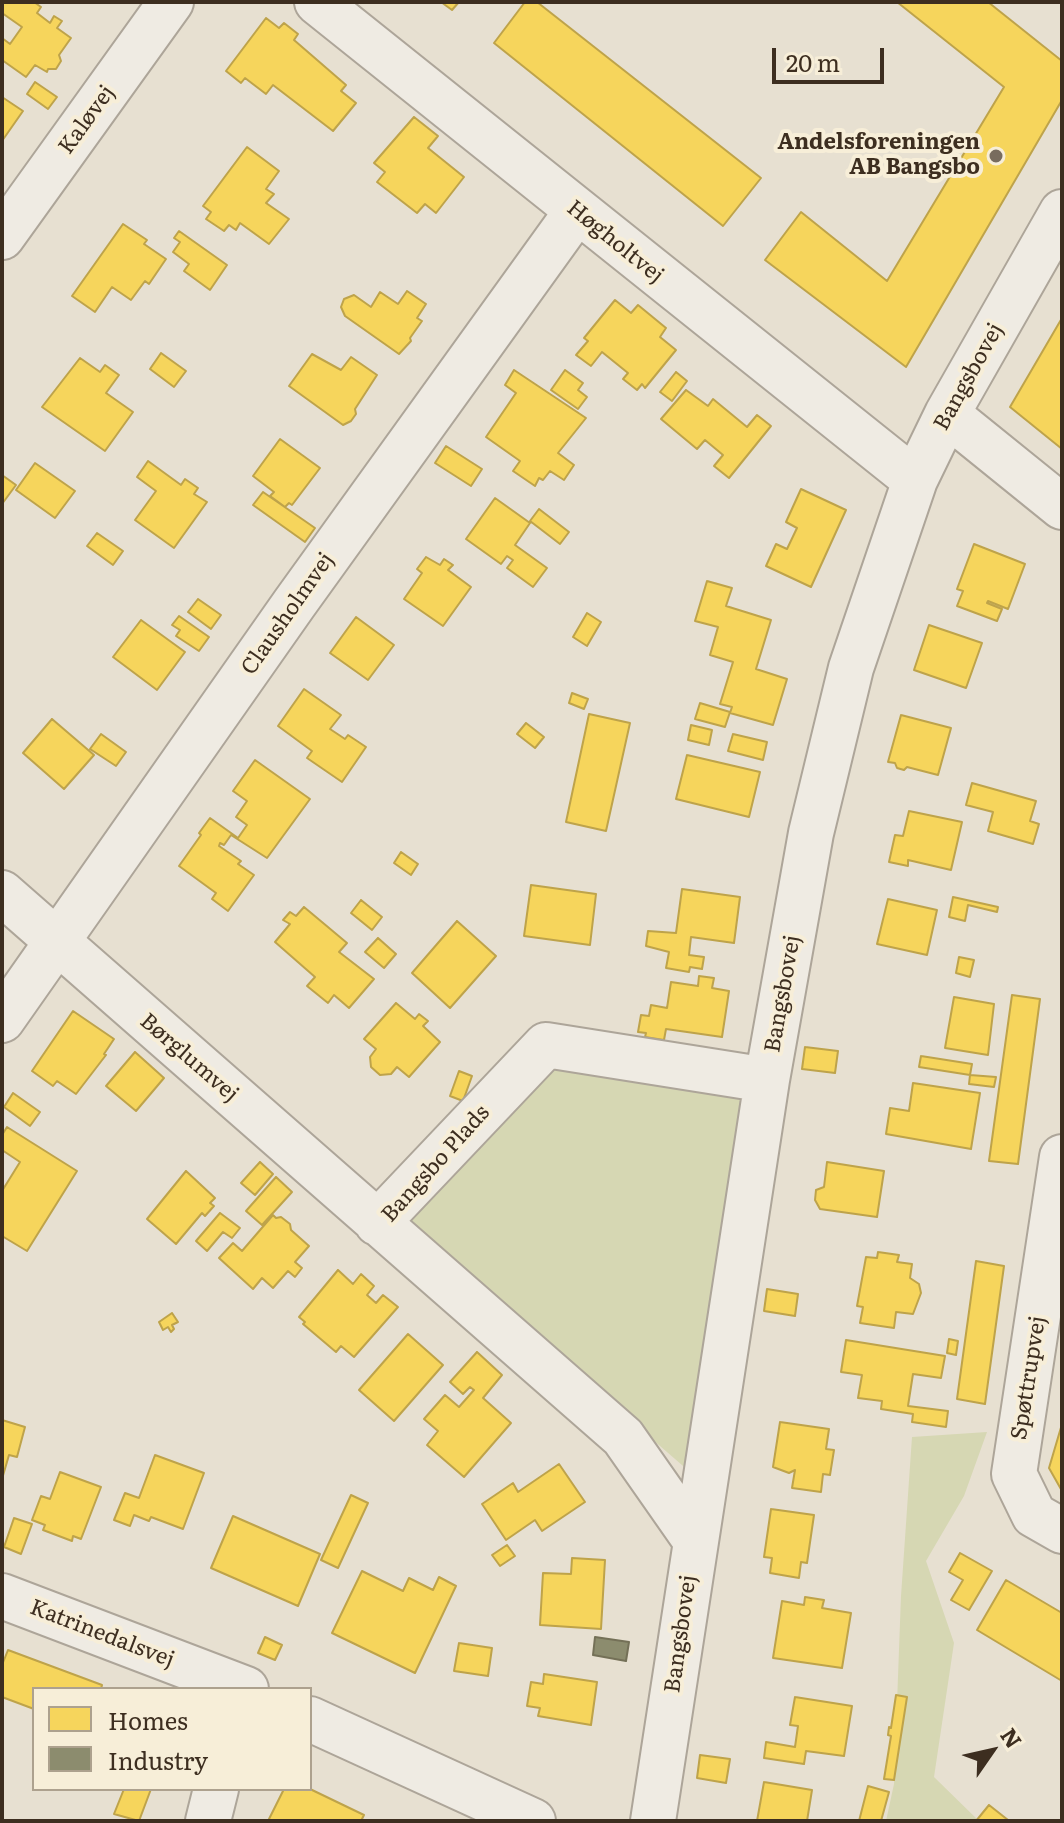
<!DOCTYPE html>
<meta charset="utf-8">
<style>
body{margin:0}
#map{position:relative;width:1064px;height:1823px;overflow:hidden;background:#e7e0d1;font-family:Literata,serif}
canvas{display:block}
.frame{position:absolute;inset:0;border:4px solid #3d2e20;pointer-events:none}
.legend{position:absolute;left:32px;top:1687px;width:280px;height:104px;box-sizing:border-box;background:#f7eed8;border:2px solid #ada18e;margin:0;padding:10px 14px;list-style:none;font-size:24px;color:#3d2e20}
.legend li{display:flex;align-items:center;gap:16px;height:40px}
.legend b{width:40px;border:2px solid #ada18e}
.north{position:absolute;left:952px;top:1711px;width:80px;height:80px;-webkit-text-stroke:6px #f7eed8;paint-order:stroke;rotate:56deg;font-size:22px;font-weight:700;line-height:32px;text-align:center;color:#3d2e20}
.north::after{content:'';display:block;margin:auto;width:28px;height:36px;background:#3d2e20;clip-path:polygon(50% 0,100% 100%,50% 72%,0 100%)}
.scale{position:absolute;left:772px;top:48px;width:112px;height:36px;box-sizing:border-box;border:4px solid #3d2e20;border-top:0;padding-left:10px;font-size:24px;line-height:28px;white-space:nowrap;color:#3d2e20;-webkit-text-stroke:6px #f7eed8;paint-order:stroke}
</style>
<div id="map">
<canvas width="1064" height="1823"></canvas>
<div class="frame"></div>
<ul class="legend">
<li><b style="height:22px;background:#f6d55c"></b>Homes</li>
<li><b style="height:22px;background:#8c8c6e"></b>Industry</li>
</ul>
<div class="north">N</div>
<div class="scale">20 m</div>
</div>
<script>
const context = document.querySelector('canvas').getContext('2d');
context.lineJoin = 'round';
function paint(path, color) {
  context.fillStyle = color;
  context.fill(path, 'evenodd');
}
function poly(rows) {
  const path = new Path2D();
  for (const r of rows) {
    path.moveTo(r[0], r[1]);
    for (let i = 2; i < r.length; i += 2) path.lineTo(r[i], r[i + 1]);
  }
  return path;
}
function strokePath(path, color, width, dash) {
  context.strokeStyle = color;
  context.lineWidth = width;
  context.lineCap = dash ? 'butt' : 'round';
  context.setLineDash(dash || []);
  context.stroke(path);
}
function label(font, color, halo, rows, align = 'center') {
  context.font = font + ' Literata,serif';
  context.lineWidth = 8;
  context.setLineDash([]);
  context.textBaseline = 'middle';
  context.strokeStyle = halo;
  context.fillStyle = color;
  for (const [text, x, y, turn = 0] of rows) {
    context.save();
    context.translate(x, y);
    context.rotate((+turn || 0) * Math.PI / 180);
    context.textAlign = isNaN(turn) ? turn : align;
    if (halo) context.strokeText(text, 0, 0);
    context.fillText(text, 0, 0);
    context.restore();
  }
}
const green = poly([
 [550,1056,755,1089,690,1472,403,1223],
 [987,1432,964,1496,926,1561,954,1643,934,1777,979,1821,886,1821,894,1784,901,1596,912,1437]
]);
const homes = poly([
 [2,2,34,2,41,7,37,13,50,23,54,16,62,21,57,28,71,38,59,55,61,61,56,69,48,69,47,72,35,65,26,77,2,60,2,38,10,44,22,27,2,13,2,2],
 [441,2,459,2,452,10,441,2],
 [525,2,537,2,761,178,723,226,494,43,525,2],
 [897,2,988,2,1062,61,1062,100,906,367,765,260,801,212,887,281,1004,87,897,2],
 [266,18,279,28,284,23,298,34,294,40,346,85,341,91,356,103,333,131,273,85,266,94,245,78,241,83,226,71,266,18],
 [35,82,57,97,48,109,27,94,35,82],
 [2,97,23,111,2,141,2,97],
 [414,117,438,136,428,148,464,177,436,213,425,204,417,213,377,182,385,172,374,163,414,117],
 [247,147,279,171,266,189,274,194,266,203,289,219,269,244,240,223,236,230,229,225,224,231,206,219,211,212,203,206,247,147],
 [123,224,147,240,144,244,166,259,149,284,145,281,131,300,112,287,95,312,72,296,123,224],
 [179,231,227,265,210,290,184,271,189,264,173,252,180,242,174,238,179,231],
 [407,291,426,304,417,318,422,321,410,338,411,341,399,354,345,316,341,307,344,299,354,295,371,307,380,292,398,304,407,291],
 [615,300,631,313,638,305,666,328,660,337,676,350,645,388,642,384,637,390,623,379,628,373,602,352,591,366,576,355,588,341,584,338,615,300],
 [1062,318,1062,449,1010,407,1062,318],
 [161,353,186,371,174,387,150,369,161,353],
 [312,354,341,370,351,357,377,375,355,409,356,414,351,421,343,425,289,386,312,354],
 [80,358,100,372,105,365,119,375,106,393,133,412,105,451,42,407,80,358],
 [514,370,586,418,558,453,574,465,564,480,550,471,543,480,539,478,535,486,513,471,520,461,486,437,516,393,505,385,514,370],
 [565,370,583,383,578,390,587,397,578,409,551,390,565,370],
 [676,372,687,381,672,401,660,392,676,372],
 [686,390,708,406,713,399,747,427,757,415,771,426,729,478,714,466,723,455,705,440,697,449,661,419,686,390],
 [280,439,320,468,292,505,289,503,285,507,270,496,274,492,253,476,280,439],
 [446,446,482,469,471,486,435,463,446,446],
 [148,461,181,485,185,479,198,488,194,494,207,502,174,548,135,520,156,491,137,477,148,461],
 [35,463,75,491,55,518,16,490,35,463],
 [2,475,16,485,2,504,2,475],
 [801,489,846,510,811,587,766,566,776,544,787,549,797,528,786,522,801,489],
 [263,492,315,528,305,542,253,505,263,492],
 [495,498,530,523,515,545,547,568,533,587,507,568,513,560,507,556,501,564,466,539,495,498],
 [539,509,569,532,560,544,530,521,539,509],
 [97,533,123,551,113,565,87,546,97,533],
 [974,544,1025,564,1008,609,988,601,987,603,1002,609,997,621,957,606,963,591,957,589,974,544],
 [426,557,440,565,444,559,453,565,448,570,471,587,443,626,404,599,422,573,417,569,426,557],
 [707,581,732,588,726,606,771,620,756,669,787,679,773,725,730,713,732,707,720,704,733,662,710,655,718,627,695,621,707,581],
 [198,599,221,615,211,629,188,612,198,599],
 [587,613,601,622,587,646,573,637,587,613],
 [179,616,209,637,199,651,176,636,180,630,172,625,179,616],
 [356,617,394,645,368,680,330,653,356,617],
 [141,620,185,652,157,690,113,657,141,620],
 [929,625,982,643,966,688,914,670,929,625],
 [304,689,341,715,330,729,345,739,348,735,366,747,342,782,307,758,312,751,278,726,304,689],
 [572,693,588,699,584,709,569,703,572,693],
 [700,703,730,712,725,727,695,719,700,703],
 [589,714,630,723,606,831,566,822,589,714],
 [901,715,951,728,938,775,907,767,904,770,897,768,895,763,888,762,901,715],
 [52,719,94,755,64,789,23,753,52,719],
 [526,723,544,737,535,748,517,734,526,723],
 [691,725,712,730,709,745,688,740,691,725],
 [101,734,126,752,116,766,90,749,101,734],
 [733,734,767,742,763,760,728,751,733,734],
 [687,755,760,772,749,817,676,799,687,755],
 [255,760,310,799,267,858,231,835,224,845,220,843,219,846,241,861,238,864,254,875,228,911,212,899,216,893,179,866,201,835,199,833,210,818,238,838,247,825,236,817,247,801,233,791,255,760],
 [972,783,1036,801,1030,821,1039,824,1033,844,988,831,993,812,966,805,972,783],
 [909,811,962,822,951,870,908,860,908,866,889,862,895,835,903,836,909,811],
 [401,852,418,864,411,875,394,863,401,852],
 [531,885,596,894,590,945,524,936,531,885],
 [682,889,740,897,734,943,691,937,689,955,704,957,702,969,690,967,689,972,666,968,669,952,646,946,648,931,676,933,682,889],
 [953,897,998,907,997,912,968,905,965,921,949,917,953,897],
 [888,899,937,910,927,955,877,944,888,899],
 [361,900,382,917,372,930,351,913,361,900],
 [304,907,347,943,339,952,374,979,349,1008,334,995,328,1003,307,986,315,977,275,942,290,924,283,920,290,912,296,916,304,907],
 [457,921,496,956,450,1008,412,973,457,921],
 [378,938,396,954,384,968,365,952,378,938],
 [959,957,974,960,970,977,956,973,959,957],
 [699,976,714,978,712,988,729,991,722,1037,666,1029,664,1040,645,1037,646,1033,638,1032,641,1015,649,1016,651,1005,667,1008,671,982,698,986,699,976],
 [1012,995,1040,999,1018,1164,989,1161,1012,995],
 [954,997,994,1004,988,1055,945,1048,954,997],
 [396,1003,415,1019,419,1014,428,1021,423,1026,440,1042,409,1077,397,1067,391,1074,380,1075,371,1067,370,1057,376,1049,364,1039,396,1003],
 [73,1011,114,1039,104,1054,106,1055,76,1094,57,1081,53,1086,32,1071,73,1011],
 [805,1047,838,1051,835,1073,802,1069,805,1047],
 [135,1052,164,1078,136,1111,106,1086,135,1052],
 [921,1056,972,1064,970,1075,919,1067,921,1056],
 [459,1071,472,1076,463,1101,450,1096,459,1071],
 [970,1075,996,1077,994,1087,969,1084,970,1075],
 [913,1083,980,1093,971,1149,886,1134,890,1108,909,1111,913,1083],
 [13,1093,40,1112,30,1126,4,1107,13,1093],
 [7,1127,77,1171,27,1251,2,1236,2,1191,20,1162,2,1150,2,1135,7,1127],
 [260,1162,273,1174,255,1195,241,1183,260,1162],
 [827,1162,884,1171,877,1217,820,1209,815,1200,816,1190,824,1187,827,1162],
 [186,1171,215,1198,210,1203,214,1206,205,1216,202,1213,176,1244,147,1219,186,1171],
 [276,1177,292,1192,262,1225,246,1211,276,1177],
 [220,1213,240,1228,232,1238,223,1232,207,1251,196,1241,220,1213],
 [273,1215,276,1218,281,1217,290,1224,291,1230,309,1246,295,1262,302,1268,295,1277,288,1271,273,1288,262,1278,253,1289,219,1258,233,1243,242,1251,273,1215],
 [878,1252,899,1255,897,1262,912,1264,910,1278,919,1284,921,1293,913,1314,896,1312,894,1328,860,1323,863,1307,857,1306,866,1257,877,1258,878,1252],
 [976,1261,1004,1266,985,1404,957,1399,976,1261],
 [338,1270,353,1284,361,1274,374,1286,367,1295,376,1303,383,1295,398,1307,354,1357,341,1346,336,1352,303,1324,305,1322,299,1317,338,1270],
 [767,1289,798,1294,795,1316,764,1311,767,1289],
 [172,1313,178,1322,172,1325,174,1329,171,1332,168,1327,163,1330,159,1322,172,1313],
 [408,1334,443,1365,394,1421,359,1390,408,1334],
 [949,1339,958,1341,956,1355,947,1353,949,1339],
 [846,1340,945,1356,941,1378,913,1374,908,1406,948,1411,946,1427,912,1422,913,1414,881,1409,882,1401,858,1398,862,1375,841,1372,846,1340],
 [477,1352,502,1375,483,1398,511,1423,464,1477,427,1445,438,1431,424,1419,445,1395,459,1407,474,1390,470,1387,463,1394,450,1382,477,1352],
 [2,1420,25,1427,17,1457,9,1455,2,1479,2,1420],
 [780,1422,829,1429,826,1449,834,1450,830,1475,823,1474,821,1492,792,1488,795,1470,789,1473,773,1467,780,1422],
 [1062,1424,1062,1491,1049,1468,1062,1424],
 [155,1455,204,1473,183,1529,151,1517,149,1521,134,1515,130,1526,114,1520,125,1493,139,1498,155,1455],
 [559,1464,585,1502,542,1531,535,1520,506,1540,482,1504,513,1483,518,1492,559,1464],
 [60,1472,101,1487,81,1539,73,1536,72,1541,43,1530,45,1525,32,1520,41,1496,50,1499,60,1472],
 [351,1495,368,1503,338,1568,321,1560,351,1495],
 [771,1509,814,1515,807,1563,801,1562,799,1578,770,1573,772,1558,764,1557,771,1509],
 [233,1516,320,1554,298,1606,211,1568,233,1516],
 [14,1518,32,1524,21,1554,4,1547,14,1518],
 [507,1545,515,1556,500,1566,492,1555,507,1545],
 [960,1553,992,1571,969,1610,951,1600,963,1580,949,1572,960,1553],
 [572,1558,605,1560,601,1629,540,1625,543,1573,571,1574,572,1558],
 [362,1571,403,1591,409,1578,433,1590,439,1577,456,1586,415,1673,332,1633,362,1571],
 [1006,1580,1062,1613,1062,1681,977,1630,1006,1580],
 [805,1597,824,1600,822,1608,851,1613,842,1668,773,1658,782,1601,804,1605,805,1597],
 [265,1637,282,1645,275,1660,258,1653,265,1637],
 [459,1643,492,1648,488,1676,454,1671,459,1643],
 [8,1650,102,1685,101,1689,34,1689,34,1709,2,1697,2,1665,8,1650],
 [544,1674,597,1682,591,1725,538,1716,540,1708,527,1706,531,1682,543,1684,544,1674],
 [896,1695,907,1697,894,1780,884,1779,891,1736,888,1735,889,1727,891,1728,896,1695],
 [795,1697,852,1706,844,1756,806,1751,804,1764,764,1758,766,1742,795,1747,798,1726,790,1725,795,1697],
 [700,1755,730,1759,726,1783,697,1778,700,1755],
 [764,1782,812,1790,807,1821,757,1821,764,1782],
 [868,1786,889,1792,881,1821,859,1821,868,1786],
 [124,1789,151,1789,139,1821,114,1814,124,1789],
 [284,1789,310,1789,364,1815,361,1821,268,1821,284,1789],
 [989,1805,1008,1820,1007,1821,976,1821,989,1805]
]);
const industry = poly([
 [595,1637,629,1642,626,1661,593,1655,595,1637]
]);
const minor = poly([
 [317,2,915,480],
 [2,237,171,2],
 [947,414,1062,507],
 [2,893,623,1437,695,1540],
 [2,1020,294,604,577,211],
 [1062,1157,1014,1474,1034,1515,1062,1531],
 [377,1223,546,1045,767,1080],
 [2,1596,246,1689],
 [310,1719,533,1821],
 [208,1821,216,1789],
 [653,1821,767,1080,811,833,851,668,915,480,947,414,1062,212]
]);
const markers = [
 [996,156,8,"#786c5e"]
];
const streetNames = [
 ["Kaløvej",87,120,-54],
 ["Høgholtvej",615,242,39],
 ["Bangsbovej",969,377,-61],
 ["Clausholmvej",288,614,-55],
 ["Bangsbovej",783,994,-80],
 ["Børglumvej",189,1058,41],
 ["Bangsbo Plads",436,1164,-48],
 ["Spøttrupvej",1029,1378,-81],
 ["Katrinedalsvej",102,1634,21],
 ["Bangsbovej",681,1634,-82]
];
const poiNames = [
 ["Andelsforeningen",980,143],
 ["AB Bangsbo",980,168]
];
paint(green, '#d6d7b3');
paint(homes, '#f6d55c');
strokePath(homes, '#bea34a', 2);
paint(industry, '#8c8c6e');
strokePath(industry, '#747057', 2);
strokePath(minor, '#ada599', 48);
strokePath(minor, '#efebe3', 44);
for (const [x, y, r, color] of markers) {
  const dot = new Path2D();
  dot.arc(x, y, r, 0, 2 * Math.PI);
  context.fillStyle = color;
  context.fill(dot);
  strokePath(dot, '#f7eed8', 3);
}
label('22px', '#3d2e20', '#f7eed8', streetNames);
label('bold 22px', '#3d2e20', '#f7eed8', poiNames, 'right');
</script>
